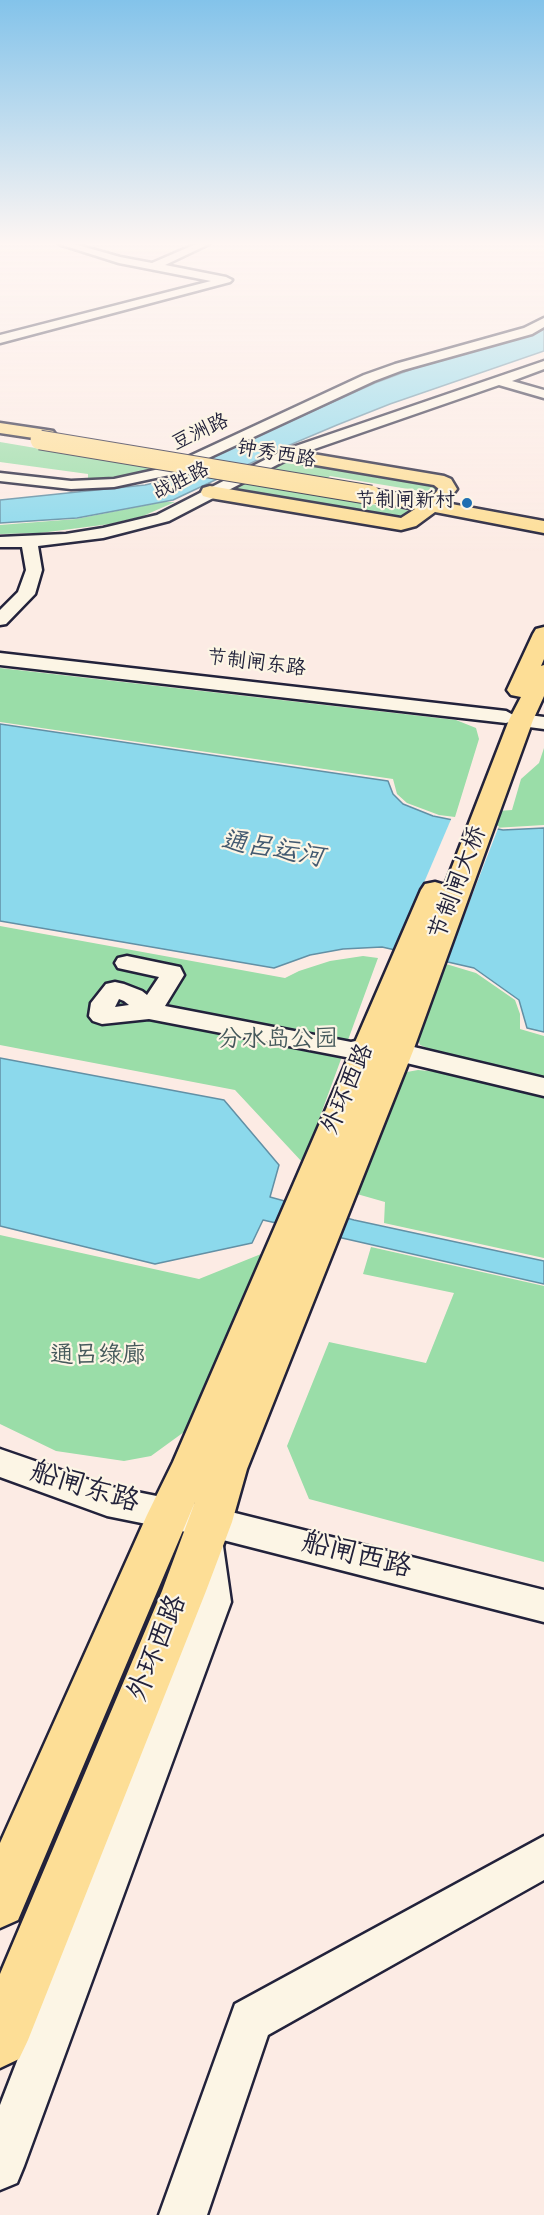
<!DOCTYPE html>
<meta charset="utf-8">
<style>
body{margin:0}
canvas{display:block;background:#fcebe4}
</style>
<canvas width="544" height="2215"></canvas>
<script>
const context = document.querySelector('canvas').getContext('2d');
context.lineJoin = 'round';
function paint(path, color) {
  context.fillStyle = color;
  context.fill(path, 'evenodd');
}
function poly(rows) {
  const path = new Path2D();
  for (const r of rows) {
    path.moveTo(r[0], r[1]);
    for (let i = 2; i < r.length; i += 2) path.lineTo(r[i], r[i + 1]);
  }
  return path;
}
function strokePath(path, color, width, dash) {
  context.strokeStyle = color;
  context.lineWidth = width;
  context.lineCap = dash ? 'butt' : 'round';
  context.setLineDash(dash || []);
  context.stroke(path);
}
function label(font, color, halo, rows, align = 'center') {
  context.font = font + ' "Indie Flower","LXGW WenKai TC",sans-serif';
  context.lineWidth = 4.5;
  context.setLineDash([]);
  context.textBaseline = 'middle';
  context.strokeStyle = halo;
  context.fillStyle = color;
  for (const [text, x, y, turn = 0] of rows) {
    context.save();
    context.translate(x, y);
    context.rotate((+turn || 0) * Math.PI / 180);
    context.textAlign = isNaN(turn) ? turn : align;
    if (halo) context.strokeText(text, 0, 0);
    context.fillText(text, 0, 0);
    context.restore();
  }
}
const green = poly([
 [0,442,165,470,151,475,88,482,88,474,0,462],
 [286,459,432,482,441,489,426,492,330,476,310,494,407,510,412,514,406,520,230,491,228,488],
 [163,502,175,502,143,516,110,524,40,533,0,534,0,525,76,519],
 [0,668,456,720,476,728,479,739,455,817,439,815,407,803,397,794,393,779,0,722],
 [544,748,544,825,494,828,498,811,512,810,521,779,539,763],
 [0,926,285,978,299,971,330,961,363,956,378,958,303,1163,235,1090,0,1045],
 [446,964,476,973,515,1000,520,1014,520,1029,544,1036,544,1081,455,1059,420,1045,416,1033],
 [418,1070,438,1072,544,1095,544,1258,384,1223,385,1202,357,1194,400,1078,407,1072],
 [0,1235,199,1279,266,1252,184,1432,151,1456,124,1461,56,1451,0,1424],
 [371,1247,544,1286,544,1562,309,1499,287,1446,329,1342,426,1363,454,1293,363,1274]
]);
const water = poly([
 [544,329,544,351,390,404,337,425,285,447,173,500,77,518,0,523,0,500,145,485,171,479,224,451,375,383,415,368,544,329],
 [0,724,388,781,393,794,403,804,433,816,503,830,544,828,544,1032,527,1028,519,1000,474,968,382,947,343,949,310,955,274,968,0,921,0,724],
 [0,1058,224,1100,279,1165,270,1197,354,1220,544,1261,544,1284,263,1220,252,1243,155,1264,0,1226,0,1058]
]);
const pier = poly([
 [452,817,499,826,445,965,394,953]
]);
const minor = poly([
 [59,244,74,244,120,257,152,263,196,244,209,244,165,265,226,277,232,280,230,282,0,343,0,335,211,281,119,263,59,244],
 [544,318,544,327,532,334,403,370,374,381,174,474,114,487,71,489,0,481,0,473,71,481,114,479,164,468,364,375,395,364,524,328,544,318],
 [544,361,544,369,512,381,544,390,544,398,499,385,294,456,169,521,103,538,38,546,42,570,35,594,6,624,0,625,0,610,18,592,26,570,22,547,0,547,0,537,66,534,103,528,157,515,284,450,544,361],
 [0,653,506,711,515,716,521,714,544,717,544,729,521,726,512,721,506,723,0,665,0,653],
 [127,956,180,967,184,975,165,1006,351,1042,369,1038,397,1043,544,1078,544,1096,369,1054,351,1058,149,1019,102,1024,93,1021,89,1016,91,1003,106,984,115,982,124,984,142,991,147,995,159,977,118,968,115,963,118,958,127,956],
 [119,999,124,1001,129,1005,115,1007,119,999],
 [0,1449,107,1486,211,1507,544,1590,544,1622,219,1539,223,1546,231,1602,24,2166,17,2183,0,2190,0,2105,195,1602,187,1546,192,1535,196,1534,107,1516,0,1477,0,1449],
 [544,1836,544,1880,268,2035,207,2215,159,2215,235,2004,544,1836]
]);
const major = poly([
 [0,423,47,430,53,431,56,435,53,439,47,440,0,433,0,423],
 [289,448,307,453,444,476,451,479,457,489,446,503,544,521,544,533,435,512,416,526,401,530,210,498,203,496,201,492,203,488,210,486,401,518,415,509,364,499,362,495,364,491,371,489,429,500,439,489,434,485,298,462,283,457,280,453,283,449,289,448],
 [544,627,544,659,541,666,544,665,544,696,533,720,413,1051,247,1469,232,1522,206,1591,28,2040,19,2059,0,2068,0,1974,162,1591,195,1502,18,1920,0,1928,0,1843,147,1515,173,1462,421,890,425,884,435,882,445,885,509,720,521,697,511,695,507,690,533,634,536,629,544,627]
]);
const majorBridge = poly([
 [40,440,371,495]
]);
const markers = [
 [467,503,6,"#1f6fb2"]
];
const farStreetnames = [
 ["豆洲路",201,434,-25],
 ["钟秀西路",276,456,10],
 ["战胜路",182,483,-27],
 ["节制闸东路",256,665,7]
];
const farPoinames = [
 ["节制闸新村",455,503]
];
const streetNames = [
 ["节制闸大桥",460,884,-69],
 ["外环西路",350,1090,-67]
];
const parkNames = [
 ["分水岛公园",278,1042],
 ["通吕绿廊",98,1358]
];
const waterNames = [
 ["通吕运河",272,852,10]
];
const nearStreetnames = [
 ["船闸东路",84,1490,17],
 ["船闸西路",356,1558,14],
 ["外环西路",160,1649,-68]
];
paint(green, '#9adda8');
paint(water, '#8cd9ec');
strokePath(water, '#6290a5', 1.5);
paint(pier, '#fcebe4');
strokePath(minor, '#22223b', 5);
strokePath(major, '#22223b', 5);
paint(minor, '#fcf5e5');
paint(major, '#fdde96');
strokePath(majorBridge, '#22223b', 21, []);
strokePath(majorBridge, '#fdde96', 19);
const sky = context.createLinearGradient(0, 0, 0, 554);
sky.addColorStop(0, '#83c3ea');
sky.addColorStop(0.44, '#fef6f3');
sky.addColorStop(1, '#fef6f300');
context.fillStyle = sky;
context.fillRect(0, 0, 544, 554);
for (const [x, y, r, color] of markers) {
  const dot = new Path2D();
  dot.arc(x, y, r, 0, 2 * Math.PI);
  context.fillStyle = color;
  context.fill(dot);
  strokePath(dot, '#fcf5e5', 2);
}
label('20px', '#22223b', '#fcf5e5', farStreetnames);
label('20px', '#22223b', '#fcf5e5', farPoinames, 'right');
label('24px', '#22223b', '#fcf5e5', streetNames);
label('24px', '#465a5c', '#fcf5e5', parkNames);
label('italic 26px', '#425970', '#fcf5e5', waterNames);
label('28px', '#22223b', '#fcf5e5', nearStreetnames);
</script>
